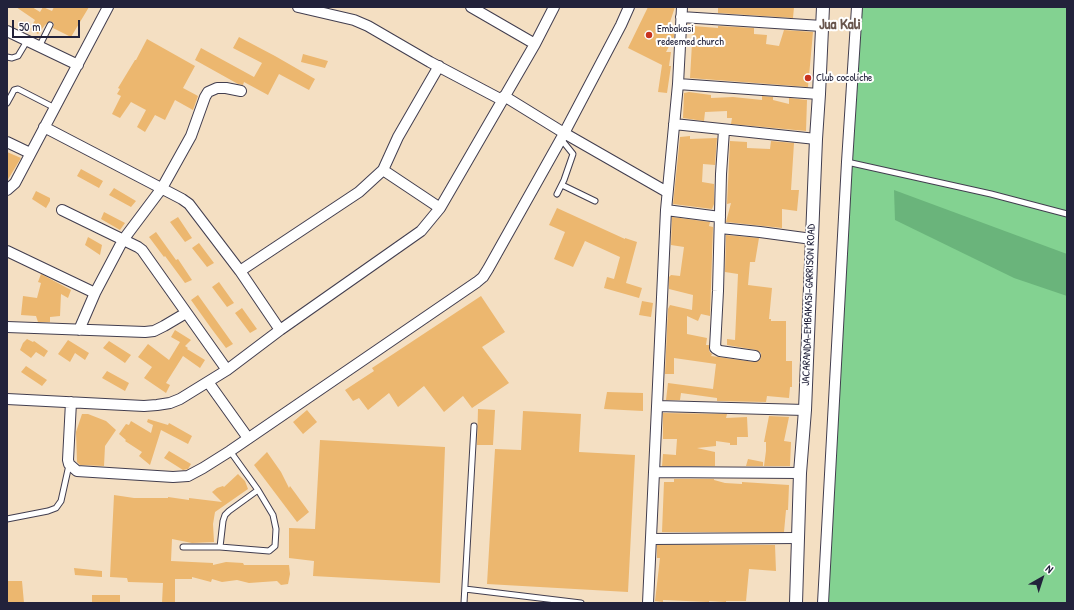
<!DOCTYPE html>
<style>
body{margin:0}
#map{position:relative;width:1074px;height:610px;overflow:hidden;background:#f4dfc2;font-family:"Patrick Hand",sans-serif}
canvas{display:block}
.frame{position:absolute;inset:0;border:8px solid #22223b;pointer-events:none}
.north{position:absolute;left:1022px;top:558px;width:40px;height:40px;-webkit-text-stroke:3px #fff;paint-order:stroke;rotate:39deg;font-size:11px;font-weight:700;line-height:16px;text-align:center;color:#22223b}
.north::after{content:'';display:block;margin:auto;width:14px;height:18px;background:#22223b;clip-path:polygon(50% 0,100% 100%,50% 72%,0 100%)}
.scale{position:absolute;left:12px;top:20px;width:68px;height:18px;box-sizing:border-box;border:2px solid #22223b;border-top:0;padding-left:5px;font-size:12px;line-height:14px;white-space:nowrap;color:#22223b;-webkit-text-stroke:3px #fff;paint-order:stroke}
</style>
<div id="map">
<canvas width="1074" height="610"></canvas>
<div class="frame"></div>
<div class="north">N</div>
<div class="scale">50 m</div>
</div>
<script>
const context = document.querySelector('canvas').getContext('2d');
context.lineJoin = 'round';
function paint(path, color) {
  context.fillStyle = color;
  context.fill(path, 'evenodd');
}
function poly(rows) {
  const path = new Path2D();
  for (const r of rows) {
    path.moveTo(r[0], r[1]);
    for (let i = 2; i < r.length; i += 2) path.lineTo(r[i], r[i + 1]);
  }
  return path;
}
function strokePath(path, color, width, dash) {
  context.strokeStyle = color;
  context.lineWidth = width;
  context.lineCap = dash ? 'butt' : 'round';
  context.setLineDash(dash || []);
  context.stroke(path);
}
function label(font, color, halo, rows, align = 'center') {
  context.font = font + ' "Patrick Hand",sans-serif';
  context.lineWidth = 4;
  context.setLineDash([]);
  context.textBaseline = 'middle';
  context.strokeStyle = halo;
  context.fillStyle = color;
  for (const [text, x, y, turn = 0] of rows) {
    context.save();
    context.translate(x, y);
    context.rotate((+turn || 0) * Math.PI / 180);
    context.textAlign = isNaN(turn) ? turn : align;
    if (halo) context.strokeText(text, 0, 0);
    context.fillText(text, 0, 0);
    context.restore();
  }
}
const green = poly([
 [860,7,1067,7,1067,603,826,603]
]);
const forest = poly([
 [894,190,1067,254,1067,296,1014,278,895,220]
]);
const building = poly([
 [16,7,32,7,40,12,43,7,52,11,54,7,89,7,71,37,53,28,54,23,50,21,45,25,38,34,30,29,35,20],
 [648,7,675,7,669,25,674,28,674,37,666,52,671,52,669,66,671,66,667,93,658,92,662,65,628,48],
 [718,7,794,7,793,18,718,13],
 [693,26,718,28,718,26,754,28,754,34,767,35,766,44,779,46,784,30,813,32,808,87,690,78],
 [239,37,275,56,315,79,309,90,279,74,268,95,244,82,243,85,238,84,195,60,201,48,254,77,262,63,233,48],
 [147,39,195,66,183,88,198,96,193,110,175,100,165,120,155,115,145,132,137,127,146,110,131,102,120,118,112,114,121,96,117,94,120,89,118,88,135,60,136,60],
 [303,54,328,61,325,68,301,62],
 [689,92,711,95,711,98,733,97,762,100,762,96,773,97,773,100,789,104,789,98,807,100,806,131,731,124,732,118,727,118,727,111,705,112,704,121,683,118,684,93],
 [690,136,690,139,717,138,715,165,703,164,702,182,714,184,714,204,712,209,673,204,680,137],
 [730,141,747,142,747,148,770,149,771,141,794,143,791,190,799,190,797,211,782,209,782,228,726,222,731,203,727,204],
 [7,152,21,158,7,181],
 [81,169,103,181,99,188,77,176],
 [114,188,136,201,131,207,109,195],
 [36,191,50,198,50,201,46,208,32,199],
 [557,208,625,239,625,238,637,242,626,283,642,288,639,298,604,288,607,277,614,279,620,257,585,241,573,267,554,259,565,232,549,225],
 [104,212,125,223,120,230,101,219],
 [178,217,192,238,185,242,170,222],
 [672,217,710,222,709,226,713,227,710,316,701,314,698,321,687,316,687,334,707,338,706,345,709,345,709,351,712,354,711,356,754,362,760,360,761,357,761,353,756,350,727,345,727,339,735,340,738,274,725,272,726,235,759,238,755,262,750,262,748,285,772,288,769,319,771,319,771,321,786,321,786,361,792,361,792,387,790,387,789,398,767,396,766,402,717,401,717,398,681,393,680,400,666,400,668,383,713,389,716,364,674,358,674,374,665,374,668,309,670,305,692,310,693,295,669,289,669,277,671,275,680,276,684,247,671,245],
 [156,232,176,260,178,259,192,280,185,283,165,256,164,257,149,237],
 [88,237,102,245,100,255,85,245],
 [199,243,214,263,207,267,192,248],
 [41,274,71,290,68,298,61,294,60,316,50,317,50,322,38,322,36,316,21,315,23,296,37,298,41,283,38,282],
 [219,282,234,303,227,307,212,287],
 [198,295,233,344,226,348,211,328,191,300],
 [481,296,505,332,482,347,509,383,472,408,463,396,444,412,424,386,398,407,389,393,368,410,359,398,353,401,345,390,374,371,372,368],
 [642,301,653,303,651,317,639,315],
 [242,308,257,329,250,333,235,313],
 [175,330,191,340,185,346,188,348,187,349,205,360,200,368,183,356,166,383,170,385,166,393,144,378,152,367,138,357,148,344,169,360,180,342,171,337],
 [27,339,33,342,34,341,48,351,44,357,36,352,31,358,20,350,23,343],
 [68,340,89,353,85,360,75,353,70,362,58,354],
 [109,341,131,355,125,363,103,348],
 [26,366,47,380,42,386,21,372],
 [107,371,129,383,125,391,102,378],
 [607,392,643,393,643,411,604,409],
 [478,409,495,410,493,445,477,445],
 [307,410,317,422,303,434,293,422],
 [523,411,581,414,579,452,635,455,628,592,487,584,495,449,521,450],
 [663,413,727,414,726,418,747,417,748,437,737,437,737,445,730,445,730,443,716,441,716,446,697,448,715,452,715,466,662,466,663,454,676,455,676,453,677,439,663,439],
 [82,414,88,414,106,421,116,430,105,446,104,466,80,465,77,462,76,432],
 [769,416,789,417,784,441,791,442,790,466,764,466,766,451,766,442,764,442],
 [148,419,168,425,169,423,192,436,188,444,161,430,150,465,139,456,142,452,125,441,126,440,119,434,126,424,129,425,131,421,151,433,153,425,147,422],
 [320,440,445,447,440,583,313,576,314,561,289,558,289,528,315,529],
 [169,451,191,464,188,469,183,470,164,458],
 [267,452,281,472,289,488,290,486,309,512,297,522,254,465],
 [748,459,763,462,763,466,746,466],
 [238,474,245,481,248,489,215,512,213,524,214,542,192,543,172,539,171,561,213,563,213,565,226,562,243,563,244,565,289,565,290,574,288,584,281,585,277,581,249,583,237,580,222,582,212,579,211,582,192,577,192,579,175,579,175,603,162,603,163,583,128,582,127,578,110,577,114,495,134,498,168,498,168,497,189,500,189,498,222,502,212,492,217,488,223,486,224,487],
 [674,479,714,479,714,480,725,483,742,484,742,482,789,485,788,510,786,510,784,532,662,532,664,482,674,482],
 [657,545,775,545,776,571,749,569,746,601,726,601,726,602,709,601,709,602,663,600,663,602,655,601,660,558,657,558],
 [74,568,102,571,102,577,75,575],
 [7,581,22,581,24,603,7,603],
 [92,595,120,595,120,603,92,603]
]);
const service = poly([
 [39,47,50,25],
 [7,57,12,58,18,56,27,41],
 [7,103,12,94,14,90,18,89,55,108],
 [847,162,991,194,1067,214],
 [562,185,595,201],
 [557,194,564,180,573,154,561,139],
 [7,519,48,511,56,508,61,501,69,465],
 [183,547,220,547,269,551,275,546,276,529,273,515,258,490,230,451],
 [220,547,223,521,225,515,229,511,258,490],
 [465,589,581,603],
 [464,603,474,426]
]);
const minor = poly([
 [298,7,354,20,368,26,430,62,502,100],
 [471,7,535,44],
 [681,17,822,26],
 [7,31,78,65],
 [678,84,819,94],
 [504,96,564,133,667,192],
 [674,124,816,139],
 [44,127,182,199,189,204,240,271,280,330],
 [724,130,721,174,718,291,715,348,720,351,755,356],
 [7,142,30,153],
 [383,170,440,208],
 [7,190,15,183,108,7],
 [62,210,138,247,142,250,227,370],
 [666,210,720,217],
 [720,228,760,232,812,239],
 [7,251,95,293],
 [240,271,359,192,383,170,398,137,439,66],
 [7,327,145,332,154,331,164,326,186,313],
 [79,330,95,293,123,240,162,188,191,136,205,97,208,92,217,88,226,88,241,91],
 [208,382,248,438],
 [7,399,144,406,157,405,170,403,180,399,227,370,280,330,421,231,440,208,535,44,554,7],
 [71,402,68,460,69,464,77,471,173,477,188,476,203,468,230,451,477,282,483,277,488,269,561,139,621,25,629,7],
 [657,406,805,410],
 [654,472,800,473],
 [652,539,797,538],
 [648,603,666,210,678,84,682,7],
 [823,603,847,162,857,7]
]);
const tertiary = poly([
 [796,603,800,473,805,410,816,139,819,94,823,7]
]);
const markers = [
 [649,35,4,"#c8321e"],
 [808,78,4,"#c8321e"]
];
const poiNames = [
 ["Embakasi",657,29],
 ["redeemed church",657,42],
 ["Club cocoliche",816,78]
];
const streetNames = [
 ["JACARANDA-EMBAKASI-GARRISON ROAD",809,305,-88]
];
const districtNames = [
 ["Jua Kali",840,25]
];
paint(green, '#83d291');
paint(forest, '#6ab47b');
paint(building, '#ecb76f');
strokePath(service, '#423e4f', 7);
strokePath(minor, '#423e4f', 12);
strokePath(tertiary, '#423e4f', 14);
strokePath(service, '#fff', 5);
strokePath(minor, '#fff', 10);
strokePath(tertiary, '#fff', 12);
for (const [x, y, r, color] of markers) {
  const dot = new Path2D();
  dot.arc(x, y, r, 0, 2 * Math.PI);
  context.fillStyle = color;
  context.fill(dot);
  strokePath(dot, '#fff', 1.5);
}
label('11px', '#22223b', '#fff', poiNames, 'left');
label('11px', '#22223b', '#fff', streetNames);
label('bold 15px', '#69564d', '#fff', districtNames);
</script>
